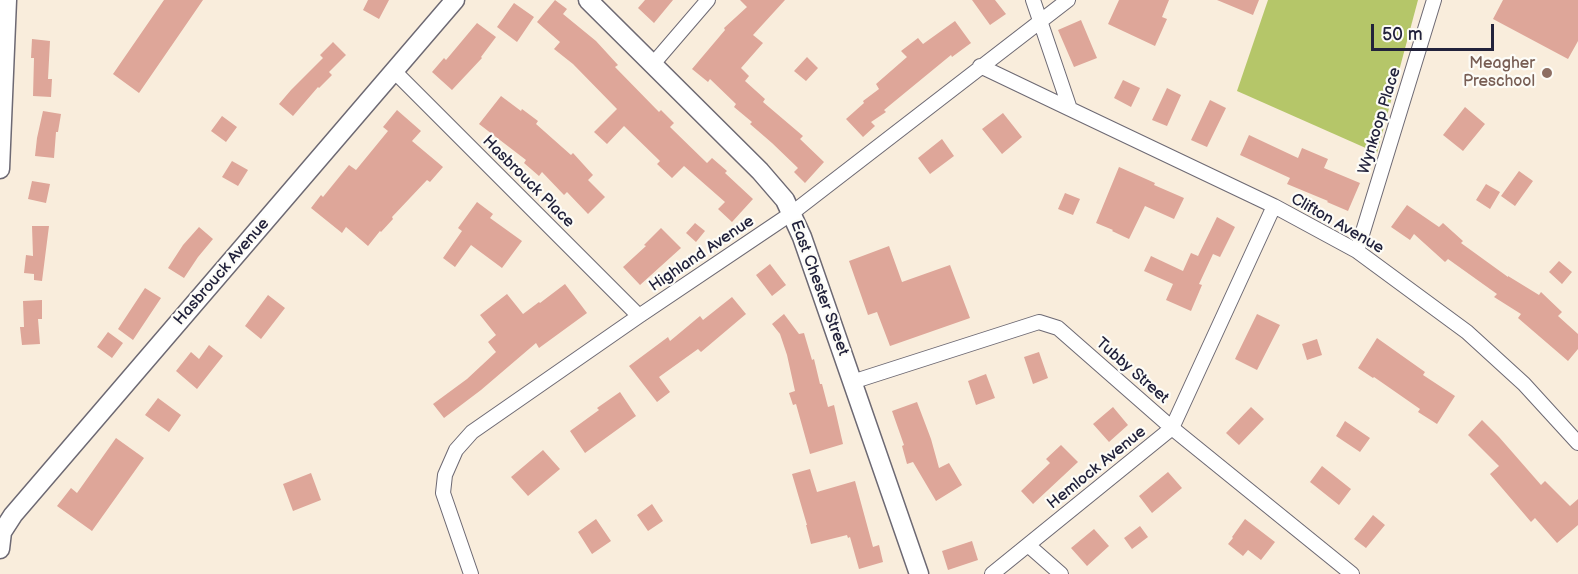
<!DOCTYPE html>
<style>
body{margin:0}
#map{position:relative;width:1578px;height:574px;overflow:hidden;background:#f9eddc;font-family:"Balsamiq Sans",sans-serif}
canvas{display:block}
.scale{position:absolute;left:1371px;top:24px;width:123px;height:27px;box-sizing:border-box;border:3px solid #22223b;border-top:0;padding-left:8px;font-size:18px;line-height:21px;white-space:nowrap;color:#22223b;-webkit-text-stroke:4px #fdfcf7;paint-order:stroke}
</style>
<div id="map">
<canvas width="1578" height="574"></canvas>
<div class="scale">50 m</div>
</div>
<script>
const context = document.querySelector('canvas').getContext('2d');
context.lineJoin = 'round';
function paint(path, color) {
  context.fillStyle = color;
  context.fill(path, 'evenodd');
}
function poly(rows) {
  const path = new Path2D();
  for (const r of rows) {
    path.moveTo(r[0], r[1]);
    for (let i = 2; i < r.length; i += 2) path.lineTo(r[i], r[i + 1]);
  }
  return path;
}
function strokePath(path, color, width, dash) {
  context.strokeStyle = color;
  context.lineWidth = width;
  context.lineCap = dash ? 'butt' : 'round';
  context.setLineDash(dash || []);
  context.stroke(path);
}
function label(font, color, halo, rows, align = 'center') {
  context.font = font + ' "Balsamiq Sans",sans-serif';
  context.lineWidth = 4.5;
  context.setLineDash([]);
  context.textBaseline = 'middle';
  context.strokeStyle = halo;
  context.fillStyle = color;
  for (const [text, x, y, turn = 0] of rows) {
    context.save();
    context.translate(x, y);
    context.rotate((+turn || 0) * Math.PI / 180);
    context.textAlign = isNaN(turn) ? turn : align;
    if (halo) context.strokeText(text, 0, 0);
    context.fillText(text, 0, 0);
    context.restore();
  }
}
const green = poly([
 [1268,0,1418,0,1377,153,1237,91]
]);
const building = poly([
 [164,0,203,0,139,93,113,74],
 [368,0,389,0,379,19,363,10],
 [555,0,567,9,563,14,596,41,618,65,615,67,659,112,661,110,674,123,670,127,707,163,712,158,727,171,725,173,753,199,732,222,718,209,725,202,684,166,672,178,657,164,660,161,624,126,607,144,594,132,617,109,573,64,554,49,560,42,537,22],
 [645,0,673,0,654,23,638,8],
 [740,0,785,0,753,35,763,43,741,68,749,76,745,81,765,99,763,102,803,136,800,139,824,162,805,183,794,172,798,168,772,143,750,124,752,122,734,107,736,104,710,79,708,82,692,69,725,30,724,28,747,7],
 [972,0,995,0,1006,14,990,25],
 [1119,0,1169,0,1162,17,1167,19,1155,46,1108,24],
 [1217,0,1259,0,1253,15],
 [1503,0,1578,0,1578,41,1568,59,1493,19],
 [514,3,534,17,517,42,497,27],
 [1081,20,1097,58,1074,67,1058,30],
 [955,21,971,43,952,57,951,55,884,110,886,112,871,122,875,126,863,137,846,119,864,103,863,101,879,89,876,84,907,57,901,51,918,38,923,44],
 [477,23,496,37,481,57,482,58,452,90,432,72,444,58,446,60],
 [32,39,50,41,48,79,52,79,51,97,33,96,34,58,31,58],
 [333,42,346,55,329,72,332,75,319,88,318,87,293,116,279,104,291,90,323,58,320,55],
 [807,57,818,68,806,81,794,71],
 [1123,80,1140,88,1131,107,1114,98],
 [1167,88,1181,95,1167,126,1152,120],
 [501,96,521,111,522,109,538,121,536,124,571,155,573,153,593,175,588,180,605,197,588,214,567,192,564,195,542,172,539,176,524,163,526,160,479,124],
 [1210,100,1226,108,1207,147,1191,140],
 [1465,107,1485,124,1463,151,1443,135],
 [397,110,421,131,412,141,443,167,430,182,427,180,392,217,393,219,381,232,380,231,368,246,346,227,342,233,311,208,321,195,323,197,349,165,356,170,388,131,383,127],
 [43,111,61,114,58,132,56,132,54,158,35,156,37,138],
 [1003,113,1022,137,1002,154,982,129],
 [222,116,237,127,226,142,211,131],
 [1249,135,1298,158,1302,148,1328,159,1324,168,1360,183,1348,211,1327,202,1328,201,1287,184,1290,178,1240,155],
 [942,139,954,156,930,174,918,158],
 [232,161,248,170,238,186,222,177],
 [1119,167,1155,183,1154,185,1184,198,1174,219,1145,206,1129,239,1112,231,1113,230,1096,223],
 [1519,171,1533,181,1515,206,1501,196],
 [32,181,50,184,46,203,28,199],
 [1486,184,1500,192,1490,209,1476,200],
 [1065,193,1080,199,1073,215,1058,209],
 [477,202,493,214,490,218,522,241,502,268,471,245,455,267,443,258,462,231,458,228],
 [1407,205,1439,227,1443,223,1463,241,1461,243,1508,277,1508,276,1539,295,1541,292,1562,312,1558,316,1578,334,1578,349,1568,361,1518,318,1521,314,1494,297,1497,294,1448,259,1445,262,1414,234,1410,240,1391,227],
 [1217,217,1235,227,1220,257,1213,254,1199,284,1202,285,1191,311,1166,300,1173,284,1144,271,1151,256,1183,271,1191,253,1198,256],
 [695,223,705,231,696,242,686,233],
 [32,226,49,226,42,281,34,280,34,274,24,273,26,255,33,256],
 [199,227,213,239,198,257,184,278,168,268,183,245],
 [661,228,681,248,640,285,623,267,646,246,644,245],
 [889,246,902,282,950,265,970,318,890,346,877,312,868,315,849,261],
 [1559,261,1572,272,1562,284,1549,272],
 [770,264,786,285,772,296,756,275],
 [565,284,587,313,539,348,536,343,481,390,444,418,433,404,467,379,496,352,488,342,496,335,480,315,507,294,523,314,539,302,540,303],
 [145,288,161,298,133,340,118,329],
 [268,295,285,308,261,339,245,326],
 [732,297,746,314,701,352,698,349,659,377,670,392,657,402,629,366,668,337,670,341,700,316,703,320],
 [42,300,42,319,38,319,40,344,22,345,20,327,24,327,23,301],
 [784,314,799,334,804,333,812,360,814,359,820,384,822,384,828,407,834,405,843,444,810,454,796,404,793,405,789,393,795,391,787,355,780,334,772,324],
 [1257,314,1280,325,1257,370,1235,359],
 [108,332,123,343,112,358,97,347],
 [1377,338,1425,372,1423,375,1455,396,1437,424,1418,412,1420,409,1374,377,1373,378,1358,368],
 [1317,339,1322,355,1307,360,1302,344],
 [209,345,223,356,197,389,176,371,191,352,199,359],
 [1039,352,1048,378,1033,384,1024,357],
 [986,374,995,398,976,405,968,381],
 [620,392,636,416,585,453,570,431,599,410,597,408],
 [158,398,181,415,169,432,145,415],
 [917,402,931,439,939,468,949,463,962,485,936,501,913,462,907,464,902,446,904,445,892,411],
 [1113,407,1128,425,1109,442,1093,424],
 [1251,407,1264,419,1239,445,1226,433],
 [1482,420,1499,437,1541,485,1545,481,1570,506,1578,499,1578,525,1557,543,1535,518,1531,522,1490,474,1499,466,1468,435],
 [1345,421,1370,438,1360,452,1336,436],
 [116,438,144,458,92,531,57,506,71,488,77,493],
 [1061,445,1078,462,1033,504,1021,491,1050,463,1046,459],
 [543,450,560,469,528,496,511,477],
 [1322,466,1351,489,1339,505,1310,482],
 [810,469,817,492,855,481,873,547,879,545,883,562,859,569,850,537,848,538,847,535,811,544,806,525,807,525,792,474],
 [1168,472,1182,488,1152,513,1139,496],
 [311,473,321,500,293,511,283,484],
 [652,504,663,521,648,531,637,515],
 [1373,515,1385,525,1366,548,1354,539],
 [596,519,611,541,592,554,578,532],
 [1245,519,1275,542,1261,560,1248,550,1243,556,1228,544,1233,538,1232,537],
 [1140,526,1148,537,1132,549,1124,538],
 [1094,529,1109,546,1087,566,1071,548],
 [972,541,978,560,948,570,942,551]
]);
const minor = poly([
 [1033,0,1070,109,1274,206,1357,251,1467,332,1524,384,1578,443],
 [653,64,708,0],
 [980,66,1070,109],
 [394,71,639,316],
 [1357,251,1434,0],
 [852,382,1039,322,1058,328,1172,428,1352,574],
 [1028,545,1061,574],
 [471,574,443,493,445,475,456,450,472,432,639,316,792,213,1068,0],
 [992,574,1172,428,1274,206]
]);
const secondary = poly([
 [588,0,760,171,785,200,802,237,919,574],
 [0,169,7,0],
 [0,549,2,532,13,515,455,0]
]);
const markers = [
 [1547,73,6,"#8d6e63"]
];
const educationNames = [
 ["Meagher",1535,64],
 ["Preschool",1535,82]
];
const streetNames = [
 ["Wynkoop Place",1380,121,-73],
 ["Hasbrouck Place",528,182,45],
 ["Clifton Avenue",1337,224,30],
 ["Highland Avenue",702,254,-34],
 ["Hasbrouck Avenue",222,272,-49],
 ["East Chester Street",819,288,70],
 ["Tubby Street",1132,371,41],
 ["Hemlock Avenue",1097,468,-39]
];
paint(green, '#b5c669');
paint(building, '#dea699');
strokePath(minor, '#6d6973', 16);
strokePath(secondary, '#6d6973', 21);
strokePath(minor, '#fff', 14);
strokePath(secondary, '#fff', 18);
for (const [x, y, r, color] of markers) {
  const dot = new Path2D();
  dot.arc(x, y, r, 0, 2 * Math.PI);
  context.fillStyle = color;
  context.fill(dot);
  strokePath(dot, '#fdfcf7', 2);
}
label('16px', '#785e54', '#fdfcf7', educationNames, 'right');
label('16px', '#22223b', '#fdfcf7', streetNames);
</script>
